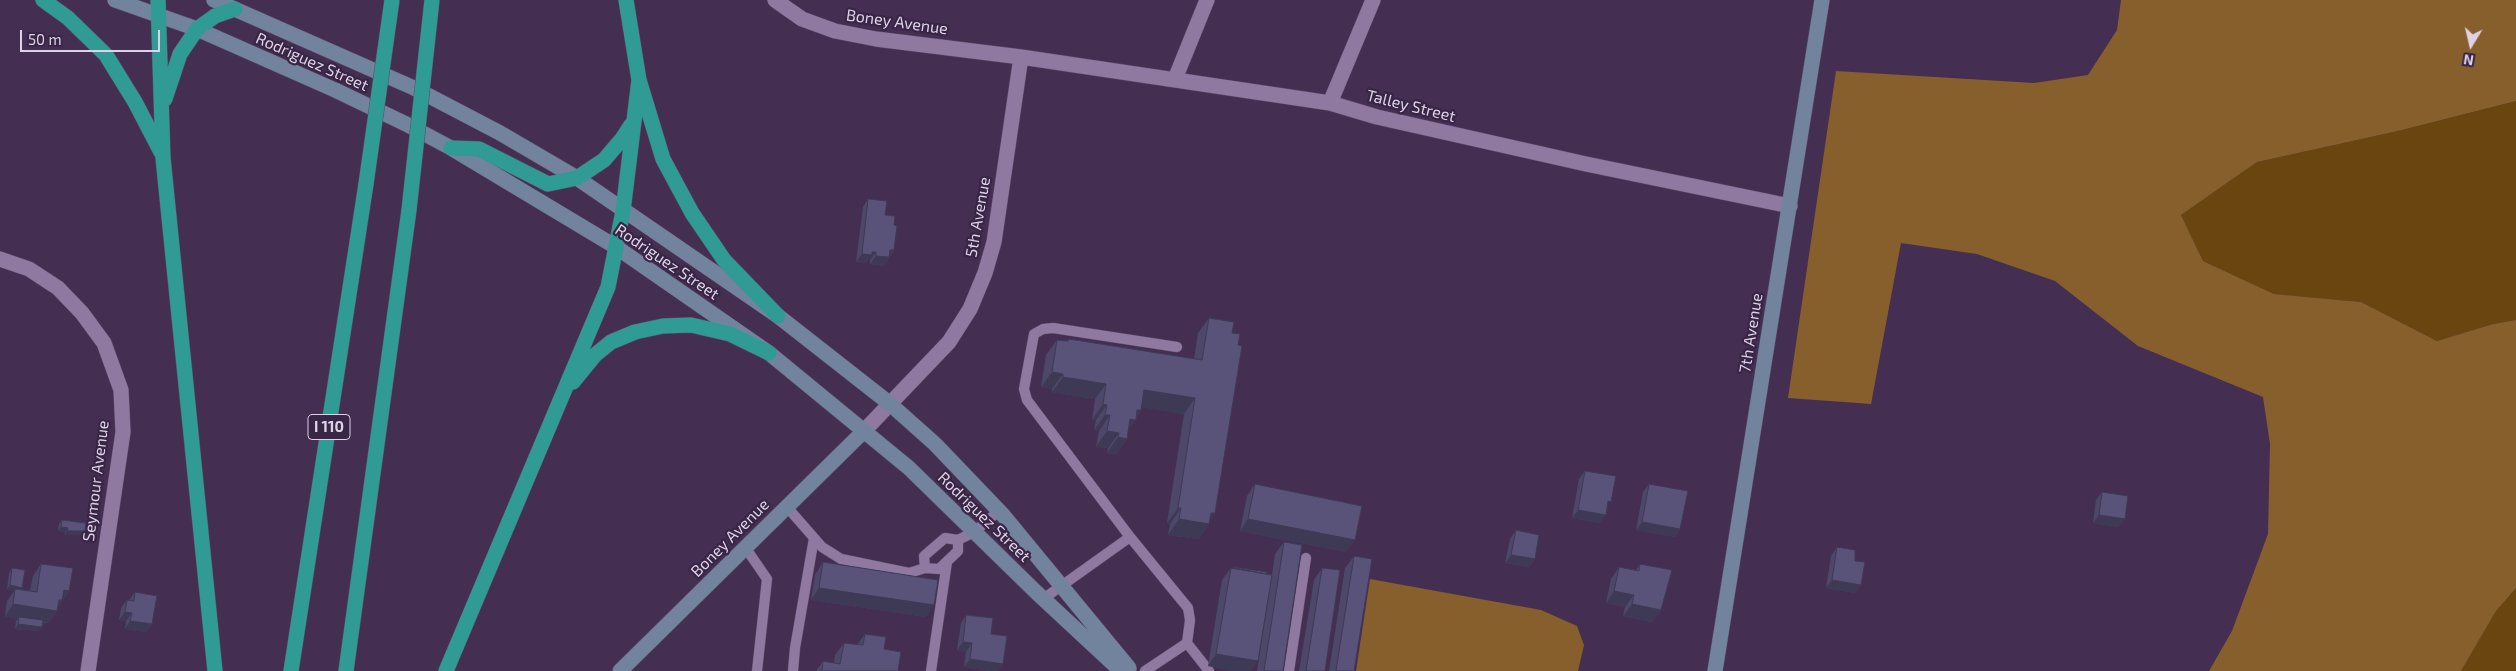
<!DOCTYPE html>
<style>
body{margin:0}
#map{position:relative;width:2516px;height:671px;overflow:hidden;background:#442f52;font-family:"Exo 2",sans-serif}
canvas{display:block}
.north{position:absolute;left:2446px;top:20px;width:50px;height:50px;-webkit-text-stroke:4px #392546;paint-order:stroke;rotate:189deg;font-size:14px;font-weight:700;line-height:20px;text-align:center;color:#ddd2e7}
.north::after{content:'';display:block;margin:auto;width:18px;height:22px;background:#ddd2e7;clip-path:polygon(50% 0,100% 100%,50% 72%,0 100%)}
.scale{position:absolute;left:20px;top:30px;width:140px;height:22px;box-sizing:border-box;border:2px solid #ddd2e7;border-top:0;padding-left:6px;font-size:15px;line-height:18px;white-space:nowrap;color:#ddd2e7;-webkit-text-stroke:4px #392546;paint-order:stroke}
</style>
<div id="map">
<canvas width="2516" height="671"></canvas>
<div class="north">N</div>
<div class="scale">50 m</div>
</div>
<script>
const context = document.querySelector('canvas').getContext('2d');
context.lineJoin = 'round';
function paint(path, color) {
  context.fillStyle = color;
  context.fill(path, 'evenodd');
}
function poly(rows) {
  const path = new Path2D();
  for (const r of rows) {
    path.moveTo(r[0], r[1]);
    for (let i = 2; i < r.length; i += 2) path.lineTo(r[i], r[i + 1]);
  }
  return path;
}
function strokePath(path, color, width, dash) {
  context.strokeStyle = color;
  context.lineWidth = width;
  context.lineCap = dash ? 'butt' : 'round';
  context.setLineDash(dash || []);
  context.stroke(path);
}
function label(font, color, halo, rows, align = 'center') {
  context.font = font + ' "Exo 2",sans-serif';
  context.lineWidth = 4.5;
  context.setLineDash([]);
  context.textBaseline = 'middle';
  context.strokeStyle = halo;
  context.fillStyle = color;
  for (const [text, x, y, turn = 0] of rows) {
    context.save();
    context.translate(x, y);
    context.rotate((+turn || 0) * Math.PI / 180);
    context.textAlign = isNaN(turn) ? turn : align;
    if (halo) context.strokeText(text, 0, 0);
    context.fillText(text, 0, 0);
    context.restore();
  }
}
const green = poly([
 [2516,101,2516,320,2493,324,2437,341,2361,302,2274,294,2203,261,2181,215,2257,162,2398,131],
 [2516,588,2516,671,2461,671,2496,611]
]);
const forest = poly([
 [2121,0,2516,0,2516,101,2398,131,2257,162,2181,215,2203,261,2274,294,2361,302,2437,341,2493,324,2516,320,2516,588,2496,611,2461,671,2209,671,2232,631,2268,534,2270,444,2263,397,2138,346,2055,281,1977,254,1901,243,1871,404,1788,398,1836,71,2034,83,2088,75,2117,30],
 [1370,579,1541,610,1577,626,1584,645,1578,671,1356,671]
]);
const lane = poly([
 [787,507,822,547,841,559,909,573,925,568],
 [1130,537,1188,608,1190,620,1187,643,1145,671],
 [958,540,958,551,939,569,925,568,924,556,945,538,958,540,974,532,999,511],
 [745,547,767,579,757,671],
 [1043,599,1130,537,1027,400,1024,389,1034,334,1043,329,1053,328,1177,347],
 [1187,643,1209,671],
 [793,671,795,648,814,538],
 [931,671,947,562],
 [1289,671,1306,558]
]);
const street = poly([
 [775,0,802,19,835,31,876,39,1021,57,1330,103,1377,117,1586,164,1790,206],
 [1175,79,1207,0],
 [1330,103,1373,0],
 [0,259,29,269,58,288,82,313,104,343,121,390,123,432,88,671],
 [864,431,949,342,970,309,985,273,994,242,1021,57]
]);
const secondary = poly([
 [115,0,197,29,335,90,406,124,451,148,616,247,769,353,909,468,1036,592,1121,671],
 [214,0,414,88,500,133,577,178,778,316,889,403,935,444,1003,515,1129,668],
 [620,671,864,431],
 [1715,671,1822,0]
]);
const highway = poly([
 [43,0,68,18,106,55,135,102,161,152],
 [158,0,163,158,215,671],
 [626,0,639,80,663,159,692,213,724,260,778,316],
 [165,99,180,54,197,29,215,16,235,9],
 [451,148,479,149,548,184,577,178,604,160,622,139,631,125],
 [573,382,595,355,611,342,635,332,663,326,691,325,730,334,769,353],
 [291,671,366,184],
 [346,671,409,210],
 [446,671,608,287,623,211,639,80]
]);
const highwayBridge = poly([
 [366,184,392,0],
 [409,210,432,0]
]);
const wall = poly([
 [868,199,885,215,894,225,894,250,884,266,870,264,870,260,868,260,866,263,856,262,863,207],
 [1209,318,1232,333,1215,513,1199,539,1168,535,1170,524,1167,523,1184,414,1142,407,1141,410,1128,430,1127,439,1116,454,1107,453,1108,448,1096,447,1099,431,1094,430,1096,420,1092,420,1095,399,1052,392,1052,389,1041,387,1046,355,1057,340,1067,341,1069,339,1194,359,1198,333],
 [1585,471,1607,508,1600,523,1572,518,1579,479],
 [1255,484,1346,552,1240,531,1247,496],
 [1649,484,1680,529,1675,537,1636,530,1643,492],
 [2102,492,2119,527,2093,523,2096,500],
 [62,520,82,535,64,535,65,532,58,531,59,524],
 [1516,530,1535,559,1529,567,1505,563,1510,539],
 [1284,542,1283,671,1257,671,1270,585,1251,671,1236,671,1208,666,1222,580,1231,568,1272,575,1275,554],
 [1837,547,1855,561,1861,585,1855,593,1826,588,1831,556],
 [1354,556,1354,671,1329,671,1345,568],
 [823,562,926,617,811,600,815,575],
 [41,564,69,591,58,607,57,611,49,623,43,623,39,631,15,629,16,621,18,619,5,616,7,601,14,591,7,589,9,573,12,568,21,589,30,591,33,576],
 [1640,564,1661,610,1652,622,1623,616,1625,607,1606,603,1611,579,1619,567,1636,570],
 [1322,568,1325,671,1299,671,1314,580],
 [135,592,152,624,146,632,125,629,126,621,119,620,121,608,127,600,129,600],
 [966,615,991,634,1003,664,998,671,990,671,964,667,966,652,957,650,961,623],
 [865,634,884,649,898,671,816,671,823,661,834,663,835,655,844,643,857,645]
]);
const shadedWall = poly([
 [890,250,894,250,884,266,870,264,876,256],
 [872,252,876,252,870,260,868,260,866,263,856,262,862,254],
 [1052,372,1063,374,1052,389,1041,387],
 [1063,377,1106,384,1095,399,1052,392],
 [1144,390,1195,398,1184,414,1133,406],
 [1103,404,1107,405,1096,420,1092,420],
 [1137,410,1141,410,1134,420,1136,420,1125,436,1119,435],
 [1105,415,1110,415,1099,431,1094,430],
 [1107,431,1119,433,1108,448,1096,447],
 [1118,437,1127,439,1116,454,1107,453],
 [1178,508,1181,508,1170,524,1167,523],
 [1578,510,1606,515,1600,523,1572,518],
 [1211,513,1215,513,1199,539,1168,535,1179,519],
 [2099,515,2125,519,2119,527,2093,523],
 [1248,519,1355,540,1346,552,1240,531],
 [1642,522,1680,529,1675,537,1636,530],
 [61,527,68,528,65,532,58,531],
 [67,531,85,531,82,535,64,535],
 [1511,555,1535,559,1529,567,1505,563],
 [1832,580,1861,585,1855,593,1826,588],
 [10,585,22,588,19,592,15,589,14,591,7,589],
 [819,588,934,605,926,617,811,600],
 [64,590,69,591,55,611,57,611,49,623,19,619,19,617,18,619,5,616,13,604],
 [1614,591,1634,595,1625,607,1606,603],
 [1632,604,1661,610,1652,622,1623,616],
 [125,612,132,613,126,621,119,620],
 [130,621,152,624,146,632,125,629],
 [18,624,42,627,39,631,15,629],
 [963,642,972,643,966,652,957,650],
 [1216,654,1258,661,1251,671,1236,671,1208,666],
 [970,659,1003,664,998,671,990,671,964,667]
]);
const building = poly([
 [868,199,887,201,885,215,895,216,894,225,897,226,894,250,890,250,889,257,876,256,876,252,872,252,872,255,862,254,868,199],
 [1209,318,1234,322,1232,333,1240,334,1238,345,1242,346,1215,513,1211,513,1209,524,1179,519,1181,508,1178,508,1195,398,1144,390,1141,410,1137,410,1136,420,1130,419,1127,439,1118,437,1119,433,1107,431,1110,415,1105,415,1107,405,1103,404,1106,384,1063,377,1063,374,1052,372,1057,340,1068,341,1069,339,1202,360,1209,318],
 [1585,471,1616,476,1611,502,1608,501,1606,515,1578,510,1585,471],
 [1255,484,1362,506,1355,540,1248,519,1255,484],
 [1649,484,1688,491,1680,529,1642,522,1649,484],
 [2102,492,2128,496,2125,519,2099,515,2102,492],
 [62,520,86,523,85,531,67,531,68,528,61,527,62,520],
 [1516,530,1539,535,1535,559,1511,555,1516,530],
 [1284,542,1302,545,1283,671,1264,671,1284,542],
 [1837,547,1855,550,1855,561,1865,562,1861,585,1832,580,1837,547],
 [1354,556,1372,559,1354,671,1336,671,1354,556],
 [823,562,938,580,934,605,819,588,823,562],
 [41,564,73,568,69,591,64,590,62,600,59,600,57,611,13,604,15,589,37,592,41,564],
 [1640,564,1672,570,1661,610,1632,604,1634,595,1614,591,1619,567,1639,571,1640,564],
 [1234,567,1267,572,1267,574,1234,568,1234,567],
 [12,568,25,570,22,588,10,585,12,568],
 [1231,568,1272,575,1258,661,1216,654,1231,568],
 [1322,568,1340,570,1325,671,1306,671,1322,568],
 [135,592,157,596,152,624,130,621,132,613,125,612,127,600,134,601,135,592],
 [966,615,993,618,991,634,1007,636,1003,664,970,659,972,643,963,642,966,615],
 [19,617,43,620,42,627,18,624,19,617],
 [865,634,886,637,884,649,901,652,898,671,822,671,823,661,840,664,844,643,863,645,865,634]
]);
const shields = [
 [329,427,42]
];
const shieldNames = [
 ["I 110",329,427]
];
const streetNames = [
 ["Boney Avenue",897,22,8],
 ["Rodriguez Street",312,62,24],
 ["Talley Street",1411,106,14],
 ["5th Avenue",978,217,-80],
 ["Rodriguez Street",667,262,34],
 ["7th Avenue",1751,333,-81],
 ["Seymour Avenue",96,481,-83],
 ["Rodriguez Street",984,517,44],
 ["Boney Avenue",730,538,-45]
];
paint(green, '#6b4510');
paint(forest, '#875f2d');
strokePath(lane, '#5c4b68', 11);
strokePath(street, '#5c4b68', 16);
strokePath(secondary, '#5c4b68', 16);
strokePath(highway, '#5c4b68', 16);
strokePath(lane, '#8f79a0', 10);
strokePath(street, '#8f79a0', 15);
strokePath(secondary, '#72839d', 15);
strokePath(highway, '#309a95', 15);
strokePath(highwayBridge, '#5c4b68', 16, []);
strokePath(highwayBridge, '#309a95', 15);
paint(wall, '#4d4769');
paint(shadedWall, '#3e3a55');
paint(building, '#59537a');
strokePath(building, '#3e3a55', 1);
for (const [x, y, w] of shields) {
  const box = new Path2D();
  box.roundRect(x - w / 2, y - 12.5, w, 25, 4);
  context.fillStyle = '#392546';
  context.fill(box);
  strokePath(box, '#ddd2e7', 1);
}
label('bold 15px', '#ddd2e7', null, shieldNames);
label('16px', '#ddd2e7', '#392546', streetNames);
</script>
